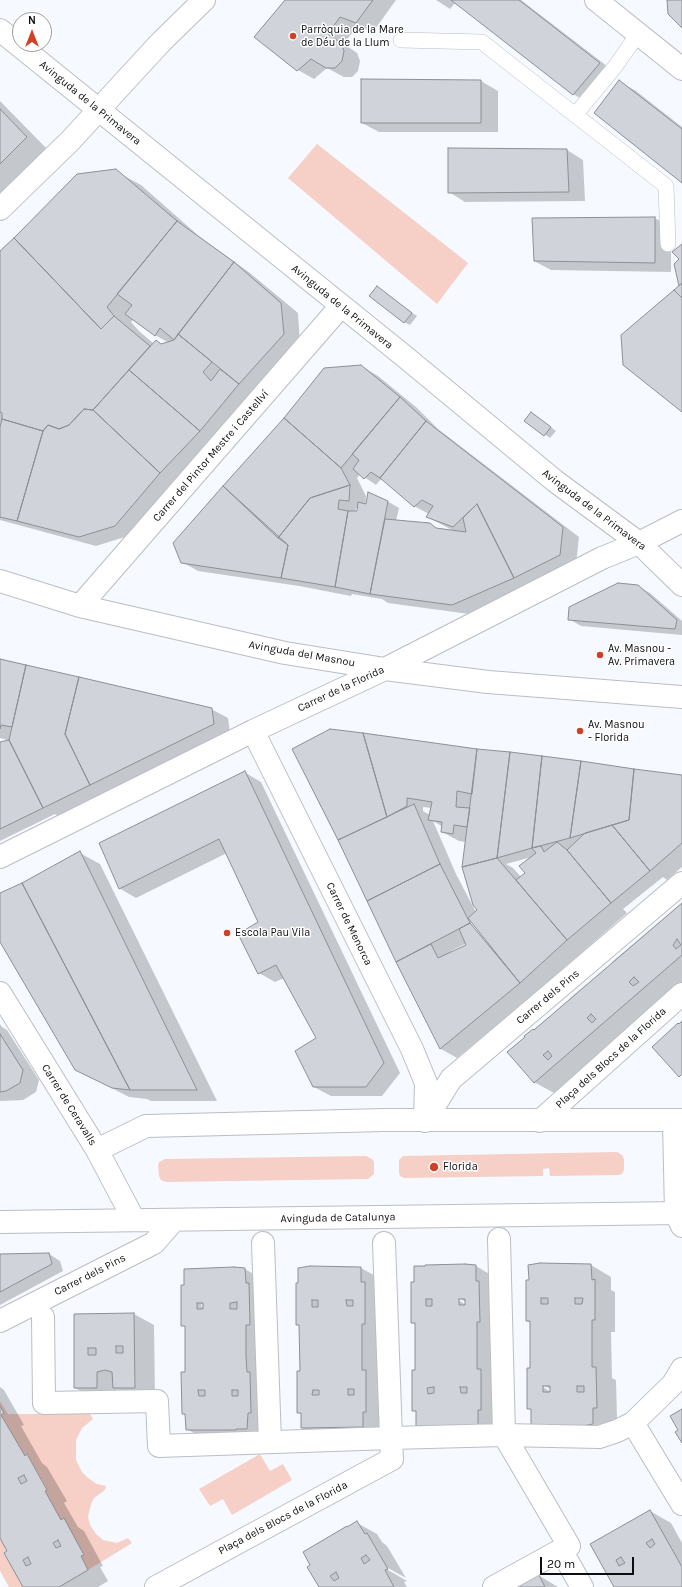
<!DOCTYPE html>
<meta charset="utf-8">
<style>
body{margin:0}
#map{position:relative;width:682px;height:1587px;overflow:hidden;background:#f6f9ff;font-family:Karla,sans-serif}
canvas{display:block}
.north{position:absolute;left:12px;top:12px;width:40px;height:40px;box-sizing:border-box;background:#fff;border:1px solid #9e9e9f;border-radius:50%;rotate:0deg;font-size:11px;font-weight:700;line-height:16px;text-align:center;color:#0c0d0f}
.north::after{content:'';display:block;margin:auto;width:14px;height:18px;background:#cd4227;clip-path:polygon(50% 0,100% 100%,50% 72%,0 100%)}
.scale{position:absolute;left:540px;top:1557px;width:94px;height:18px;box-sizing:border-box;border:2px solid #0c0d0f;border-top:0;padding-left:5px;font-size:12px;line-height:14px;white-space:nowrap;color:#0c0d0f;-webkit-text-stroke:3px #fff;paint-order:stroke}
</style>
<div id="map">
<canvas width="682" height="1587"></canvas>
<div class="north">N</div>
<div class="scale">20 m</div>
</div>
<script>
const context = document.querySelector('canvas').getContext('2d');
context.lineJoin = 'round';
function paint(path, color) {
  context.fillStyle = color;
  context.fill(path, 'evenodd');
}
function poly(rows) {
  const path = new Path2D();
  for (const r of rows) {
    path.moveTo(r[0], r[1]);
    for (let i = 2; i < r.length; i += 2) path.lineTo(r[i], r[i + 1]);
  }
  return path;
}
function strokePath(path, color, width, dash) {
  context.strokeStyle = color;
  context.lineWidth = width;
  context.lineCap = dash ? 'butt' : 'round';
  context.setLineDash(dash || []);
  context.stroke(path);
}
function label(font, color, halo, rows, align = 'center') {
  context.font = font + ' Karla,sans-serif';
  context.lineWidth = 3;
  context.setLineDash([]);
  context.textBaseline = 'middle';
  context.strokeStyle = halo;
  context.fillStyle = color;
  for (const [text, x, y, turn = 0] of rows) {
    context.save();
    context.translate(x, y);
    context.rotate((+turn || 0) * Math.PI / 180);
    context.textAlign = isNaN(turn) ? turn : align;
    if (halo) context.strokeText(text, 0, 0);
    context.fillText(text, 0, 0);
    context.restore();
  }
}
const green = poly([
 [317,144,468,263,437,304,288,178],
 [617,1152,622,1155,624,1159,624,1170,622,1174,618,1175,550,1176,549,1168,543,1169,543,1176,404,1178,400,1176,399,1173,399,1160,403,1156],
 [366,1156,372,1159,374,1162,374,1174,368,1179,166,1182,161,1180,159,1176,158,1165,159,1162,165,1159],
 [0,1401,8,1414,90,1414,93,1419,82,1428,76,1440,76,1460,82,1472,88,1478,97,1484,106,1486,105,1490,94,1498,91,1504,88,1517,90,1525,96,1534,103,1540,117,1543,128,1538,132,1543,88,1570,45,1491,47,1489,27,1454,25,1456,1,1415,4,1413,0,1405],
 [260,1454,270,1471,283,1464,292,1480,232,1515,223,1499,210,1506,199,1489],
 [0,1538,7,1551,4,1553,23,1587,9,1587,0,1571]
]);
const shadow = poly([
 [286,0,396,0,373,32,357,26,344,44,357,53,360,61,358,71,352,77,344,77,327,68,314,79,298,70],
 [436,0,521,0,616,73,590,104,573,94,456,2,450,9],
 [362,80,481,81,498,91,498,132,379,132,362,123],
 [620,82,636,91,682,127,682,182],
 [0,101,47,149,0,196],
 [567,150,583,160,585,201,465,202,449,192],
 [115,171,141,185,200,237,250,273,298,313,300,344,131,535,96,546,0,520,0,251,78,175],
 [134,319,155,335,169,343,162,345,154,344,139,331,131,322],
 [655,218,671,228,671,272,551,270,534,261],
 [377,287,417,316,410,325,404,322],
 [361,366,378,376,416,407,438,429,579,537,576,564,469,614,388,603,382,599,352,594,351,596,299,586,198,571,182,562],
 [360,474,376,485,382,478,414,506,429,514,427,517,456,532,438,529,429,524,396,521,399,508,387,501,365,509,366,496,357,478],
 [356,508,359,509,358,513,355,512],
 [537,417,556,431,550,438,526,421],
 [638,586,650,593,682,621,682,635,581,626,569,619],
 [0,659,211,709,228,718,230,733,60,817,55,814,0,841,0,743,10,741,0,738],
 [293,749,682,776,682,867,667,880,663,877,623,909,627,913,536,992,457,1058,441,1049],
 [423,807,431,808,430,815,423,811],
 [433,821,443,827,442,832,459,841,466,842,479,910,476,912,456,874],
 [532,857,526,873,521,877,513,868,506,864],
 [466,915,489,943,488,944,470,923],
 [467,943,468,946,451,953,451,951],
 [244,772,261,782,400,1073,382,1096,331,1096,314,1087,317,1039,284,978,275,982,259,973,260,923,227,853,136,898,119,888],
 [80,853,100,864,217,1101,151,1101,147,1099,129,1097,75,1069,0,940,0,896],
 [682,903,682,984,554,1093,534,1082,526,1036,570,1000,569,999,613,963,612,962],
 [0,1024,2,1027,7,1030,39,1080,36,1092,23,1100,0,1101],
 [49,1254,60,1261,63,1271,0,1305,0,1255],
 [591,1265,611,1277,611,1290,615,1292,615,1332,611,1332,612,1378,616,1380,617,1419,613,1419,613,1435,528,1408,531,1369,531,1323,527,1321,527,1281],
 [544,1386,551,1389,551,1392,543,1387],
 [425,1266,476,1266,496,1278,498,1437,437,1437,417,1426,417,1412,413,1410,417,1371,416,1325,412,1322,415,1267],
 [455,1296,466,1302,466,1305,454,1297],
 [361,1268,381,1279,383,1438,322,1439,302,1428,302,1414,298,1412,301,1372,300,1326,297,1324,297,1284],
 [245,1269,265,1281,267,1440,207,1441,187,1429,186,1415,183,1414,186,1374,186,1327,182,1325,185,1286],
 [201,1304,204,1306,204,1308,201,1306],
 [134,1314,154,1325,155,1399,134,1399,117,1389,117,1399,96,1399,75,1388,75,1315],
 [0,1387,4,1390,24,1425,21,1426,42,1463,47,1467,67,1501,64,1503,78,1527,84,1531,103,1566,100,1567,108,1581,98,1587,24,1587,8,1551,0,1536],
 [650,1511,671,1523,682,1543,682,1587,615,1587,591,1544],
 [357,1523,377,1534,382,1542,387,1546,406,1578,388,1568,388,1570,407,1581,404,1582,407,1587,320,1587,347,1527],
 [538,1575,558,1587,515,1587]
]);
const building = poly([
 [285,0,373,0,356,23,340,17,328,34,341,43,344,51,342,61,335,68,326,68,311,59,297,71,254,37,285,0],
 [451,0,519,0,600,63,573,95,451,0],
 [667,0,682,0,682,28,668,14,667,0],
 [361,79,481,80,481,123,361,123,361,79],
 [619,80,682,129,682,183,594,113,619,80],
 [0,109,27,137,0,164,0,109],
 [448,148,567,149,569,192,448,193,448,148],
 [116,169,177,221,107,307,114,316,101,329,14,238,77,174,116,169],
 [655,217,655,263,534,261,532,218,655,217],
 [177,221,234,262,174,340,160,328,155,336,125,314,132,305,117,294,177,221],
 [14,238,101,329,114,316,150,346,93,410,84,409,69,425,59,429,48,425,43,431,2,419,2,413,0,412,0,251,14,238],
 [682,244,682,283,679,286,674,264,679,259,672,252,682,244],
 [234,262,281,303,284,334,239,384,178,334,234,262],
 [682,283,682,298,674,290,682,283],
 [377,286,412,313,404,323,369,296,377,286],
 [674,290,682,298,682,412,623,365,621,335,674,290],
 [178,334,212,362,203,372,211,381,220,369,239,384,200,431,129,370,156,340,161,344,174,340,178,334],
 [361,365,400,397,341,468,284,418,324,368,361,365],
 [129,370,200,431,160,473,93,410,129,370],
 [400,397,426,421,380,478,371,472,364,479,353,469,359,460,352,454,400,397],
 [84,409,93,410,160,473,115,526,79,537,17,521,43,431,48,425,59,429,69,425,84,409],
 [531,412,551,427,544,436,524,421,531,412],
 [284,418,341,468,350,485,310,498,278,538,223,486,284,418],
 [2,419,43,431,17,521,0,517,0,427,2,419],
 [426,421,563,527,560,555,514,578,477,504,453,527,426,517,433,506,422,500,414,507,380,478,426,421],
 [350,485,349,501,339,500,338,509,348,511,335,587,281,578,288,545,278,538,310,498,350,485],
 [223,486,288,545,281,578,181,563,173,543,223,486],
 [368,492,388,501,370,594,335,587,348,511,357,511,358,502,366,504,368,492],
 [477,504,514,578,452,605,370,594,385,519,430,523,436,528,466,532,463,518,477,504],
 [618,583,638,585,677,620,675,629,568,620,569,607,618,583],
 [0,659,26,665,12,727,1,725,0,729,0,659],
 [26,665,79,677,65,734,90,785,43,808,9,740,26,665],
 [79,677,212,708,214,724,90,785,65,734,79,677],
 [330,729,363,733,387,817,338,840,292,749,330,729],
 [363,733,477,749,472,794,457,791,456,807,470,808,467,827,454,825,453,834,441,832,442,822,428,820,432,802,407,798,407,806,387,817,363,733],
 [9,740,43,808,0,829,0,742,9,740],
 [477,749,510,752,497,858,462,867,477,749],
 [510,752,542,756,532,848,497,858,510,752],
 [542,756,581,761,570,838,532,848,542,756],
 [581,761,634,769,629,820,570,838,581,761],
 [634,769,682,775,682,843,650,871,612,825,629,820,634,769],
 [245,771,384,1063,366,1087,313,1087,295,1051,316,1038,276,965,258,974,238,934,258,922,219,839,119,889,99,843,245,771],
 [414,804,440,864,367,901,338,840,414,804],
 [612,825,650,871,611,903,567,850,585,833,612,825],
 [557,842,567,850,611,903,567,940,516,880,525,873,519,866,536,853,532,848,541,846,544,852,557,842],
 [80,851,197,1090,130,1090,22,883,80,851],
 [497,858,567,940,520,983,468,918,477,910,473,905,462,867,497,858],
 [440,864,470,923,396,962,367,901,440,864],
 [22,883,130,1090,112,1088,75,1070,0,942,0,893,22,883],
 [682,903,682,955,534,1083,507,1052,525,1037,524,1036,533,1029,534,1030,682,903],
 [677,939,681,945,676,949,673,945,677,939],
 [634,977,639,982,633,986,629,982,634,977],
 [591,1014,596,1019,592,1023,587,1018,591,1014],
 [548,1051,552,1056,548,1060,543,1055,548,1051],
 [470,923,520,983,440,1049,396,962,431,944,438,958,466,945,459,929,470,923],
 [682,1021,682,1074,679,1077,652,1047,678,1023,679,1024,682,1021],
 [0,1034,23,1070,20,1083,6,1091,0,1092,0,1034],
 [49,1253,52,1264,0,1292,0,1254,49,1253],
 [540,1263,591,1264,592,1280,595,1279,595,1320,592,1320,592,1367,596,1367,597,1408,593,1408,593,1424,582,1426,531,1425,531,1409,527,1409,527,1368,530,1368,530,1321,526,1321,526,1280,529,1280,528,1265,540,1263],
 [541,1298,548,1298,548,1304,541,1304,541,1298],
 [575,1298,583,1298,582,1304,575,1304,575,1298],
 [543,1386,550,1386,550,1392,543,1392,543,1386],
 [577,1386,584,1386,584,1392,577,1392,577,1386],
 [465,1264,476,1265,476,1281,479,1281,480,1322,477,1322,477,1369,481,1369,481,1410,478,1410,478,1426,416,1426,416,1411,412,1411,412,1370,415,1370,415,1323,411,1323,411,1282,414,1282,414,1266,425,1266,425,1265,465,1264],
 [426,1299,432,1299,432,1306,426,1306,426,1299],
 [459,1299,465,1299,465,1305,459,1305,459,1299],
 [434,1387,434,1393,428,1394,427,1388,434,1387],
 [460,1387,467,1387,467,1393,461,1393,460,1387],
 [310,1266,361,1267,361,1282,365,1282,365,1324,362,1324,362,1370,366,1370,366,1412,363,1412,363,1427,301,1428,301,1413,297,1413,297,1371,300,1371,299,1325,296,1325,296,1283,298,1283,298,1268,310,1266],
 [312,1300,318,1300,318,1307,312,1307,312,1300],
 [346,1300,353,1300,353,1306,347,1306,346,1300],
 [348,1389,354,1389,354,1395,348,1395,348,1389],
 [313,1390,319,1390,319,1395,312,1395,313,1390],
 [234,1267,245,1268,246,1283,249,1283,250,1325,246,1325,246,1356,247,1372,250,1372,251,1413,248,1413,247,1429,236,1429,236,1430,186,1430,185,1414,182,1414,181,1372,185,1372,185,1326,181,1326,181,1285,184,1285,184,1269,234,1267],
 [237,1302,237,1309,230,1309,230,1303,237,1302],
 [197,1303,203,1303,203,1309,197,1309,197,1303],
 [198,1390,205,1390,205,1396,199,1396,198,1390],
 [232,1390,238,1390,238,1396,232,1396,232,1390],
 [134,1313,135,1388,113,1388,112,1372,105,1370,97,1372,97,1388,74,1388,74,1314,134,1313],
 [116,1346,123,1346,123,1353,116,1353,116,1346],
 [88,1348,96,1348,96,1355,88,1355,88,1348],
 [0,1406,4,1413,1,1415,25,1456,27,1454,47,1490,45,1491,61,1520,64,1518,84,1555,81,1556,88,1570,59,1587,23,1587,4,1553,7,1551,0,1538,0,1406],
 [24,1475,27,1481,21,1484,18,1478,24,1475],
 [58,1540,61,1546,56,1548,53,1543,58,1540],
 [28,1557,31,1564,26,1566,23,1560,28,1557],
 [682,1409,682,1443,675,1432,678,1430,670,1416,682,1409],
 [650,1510,682,1567,682,1587,614,1587,590,1544,650,1510],
 [652,1539,655,1544,650,1548,646,1543,652,1539],
 [621,1557,625,1563,619,1566,616,1560,621,1557],
 [357,1521,365,1534,367,1533,388,1569,385,1570,394,1587,319,1587,307,1567,310,1565,303,1552,347,1526,347,1527,357,1521],
 [366,1555,370,1560,364,1564,361,1558,366,1555],
 [336,1572,339,1578,334,1581,330,1576,336,1572],
 [538,1573,545,1587,513,1587,538,1573]
]);
const service = poly([
 [401,40,482,42,575,115,614,68,638,34],
 [574,114,666,186,668,244]
]);
const pedestrian = poly([
 [540,1121,682,994],
 [499,1239,504,1435,569,1546,561,1550,582,1587],
 [263,1243,270,1442],
 [43,1317,44,1403,157,1401,159,1446,391,1438,384,1243],
 [633,1423,682,1504],
 [156,1587,392,1459,391,1438,504,1435,599,1437,617,1431,633,1423,673,1384,682,1369],
 [494,1587,561,1550]
]);
const minor = poly([
 [596,0,682,69],
 [0,30,404,356,555,481,639,543,682,585],
 [0,209,70,141,160,43,204,0],
 [0,581,80,606,285,653,385,669,488,682,682,697],
 [80,606,341,306],
 [253,731,412,1049,426,1083,425,1121],
 [0,857,253,731,385,669,602,558,639,543,682,521],
 [0,993,97,1150,134,1220],
 [425,1121,451,1079,682,883],
 [674,1121,676,1213,682,1226],
 [97,1150,146,1126,384,1120,682,1120],
 [0,1222,682,1213],
 [0,1321,154,1243,174,1220]
]);
const markers = [
 [293,36,4,"#cd4227"],
 [600,655,4,"#cd4227"],
 [580,731,4,"#cd4227"],
 [227,933,4,"#cd4227"],
 [434,1167,5,"#cd4227"]
];
const poiNames = [
 ["Parròquia de la Mare",301,30],
 ["de Déu de la Llum",301,43],
 ["Av. Masnou -",608,649],
 ["Av. Primavera",608,662],
 ["Av. Masnou",588,725],
 ["- Florida",588,738],
 ["Escola Pau Vila",235,933],
 ["Florida",443,1167]
];
const streetNames = [
 ["Avinguda de la Primavera",90,103,39],
 ["Avinguda de la Primavera",342,307,39],
 ["Carrer del Pintor Mestre i Castellví",211,456,-49],
 ["Avinguda de la Primavera",594,510,37],
 ["Avinguda del Masnou",302,654,10],
 ["Carrer de la Florida",341,689,-25],
 ["Carrer de Menorca",349,924,64],
 ["Carrer dels Pins",548,997,-40],
 ["Plaça dels Blocs de la Florida",611,1058,-42],
 ["Carrer de Ceravalls",69,1105,58],
 ["Avinguda de Catalunya",338,1218,-1],
 ["Carrer dels Pins",90,1275,-27],
 ["Plaça dels Blocs de la Florida",283,1518,-28]
];
paint(green, '#f6cfc6');
paint(shadow, '#0003');
paint(building, '#d0d3d9');
strokePath(building, '#8c8f94', 1);
strokePath(service, '#babec3', 16);
strokePath(pedestrian, '#babec3', 24);
strokePath(minor, '#babec3', 24);
strokePath(service, '#fff', 15);
strokePath(pedestrian, '#fff', 22);
strokePath(minor, '#fff', 22);
for (const [x, y, r, color] of markers) {
  const dot = new Path2D();
  dot.arc(x, y, r, 0, 2 * Math.PI);
  context.fillStyle = color;
  context.fill(dot);
  strokePath(dot, '#fff', 1.5);
}
label('11px', '#0c0d0f', '#fff', poiNames, 'left');
label('11px', '#0c0d0f', '#fff', streetNames);
</script>
